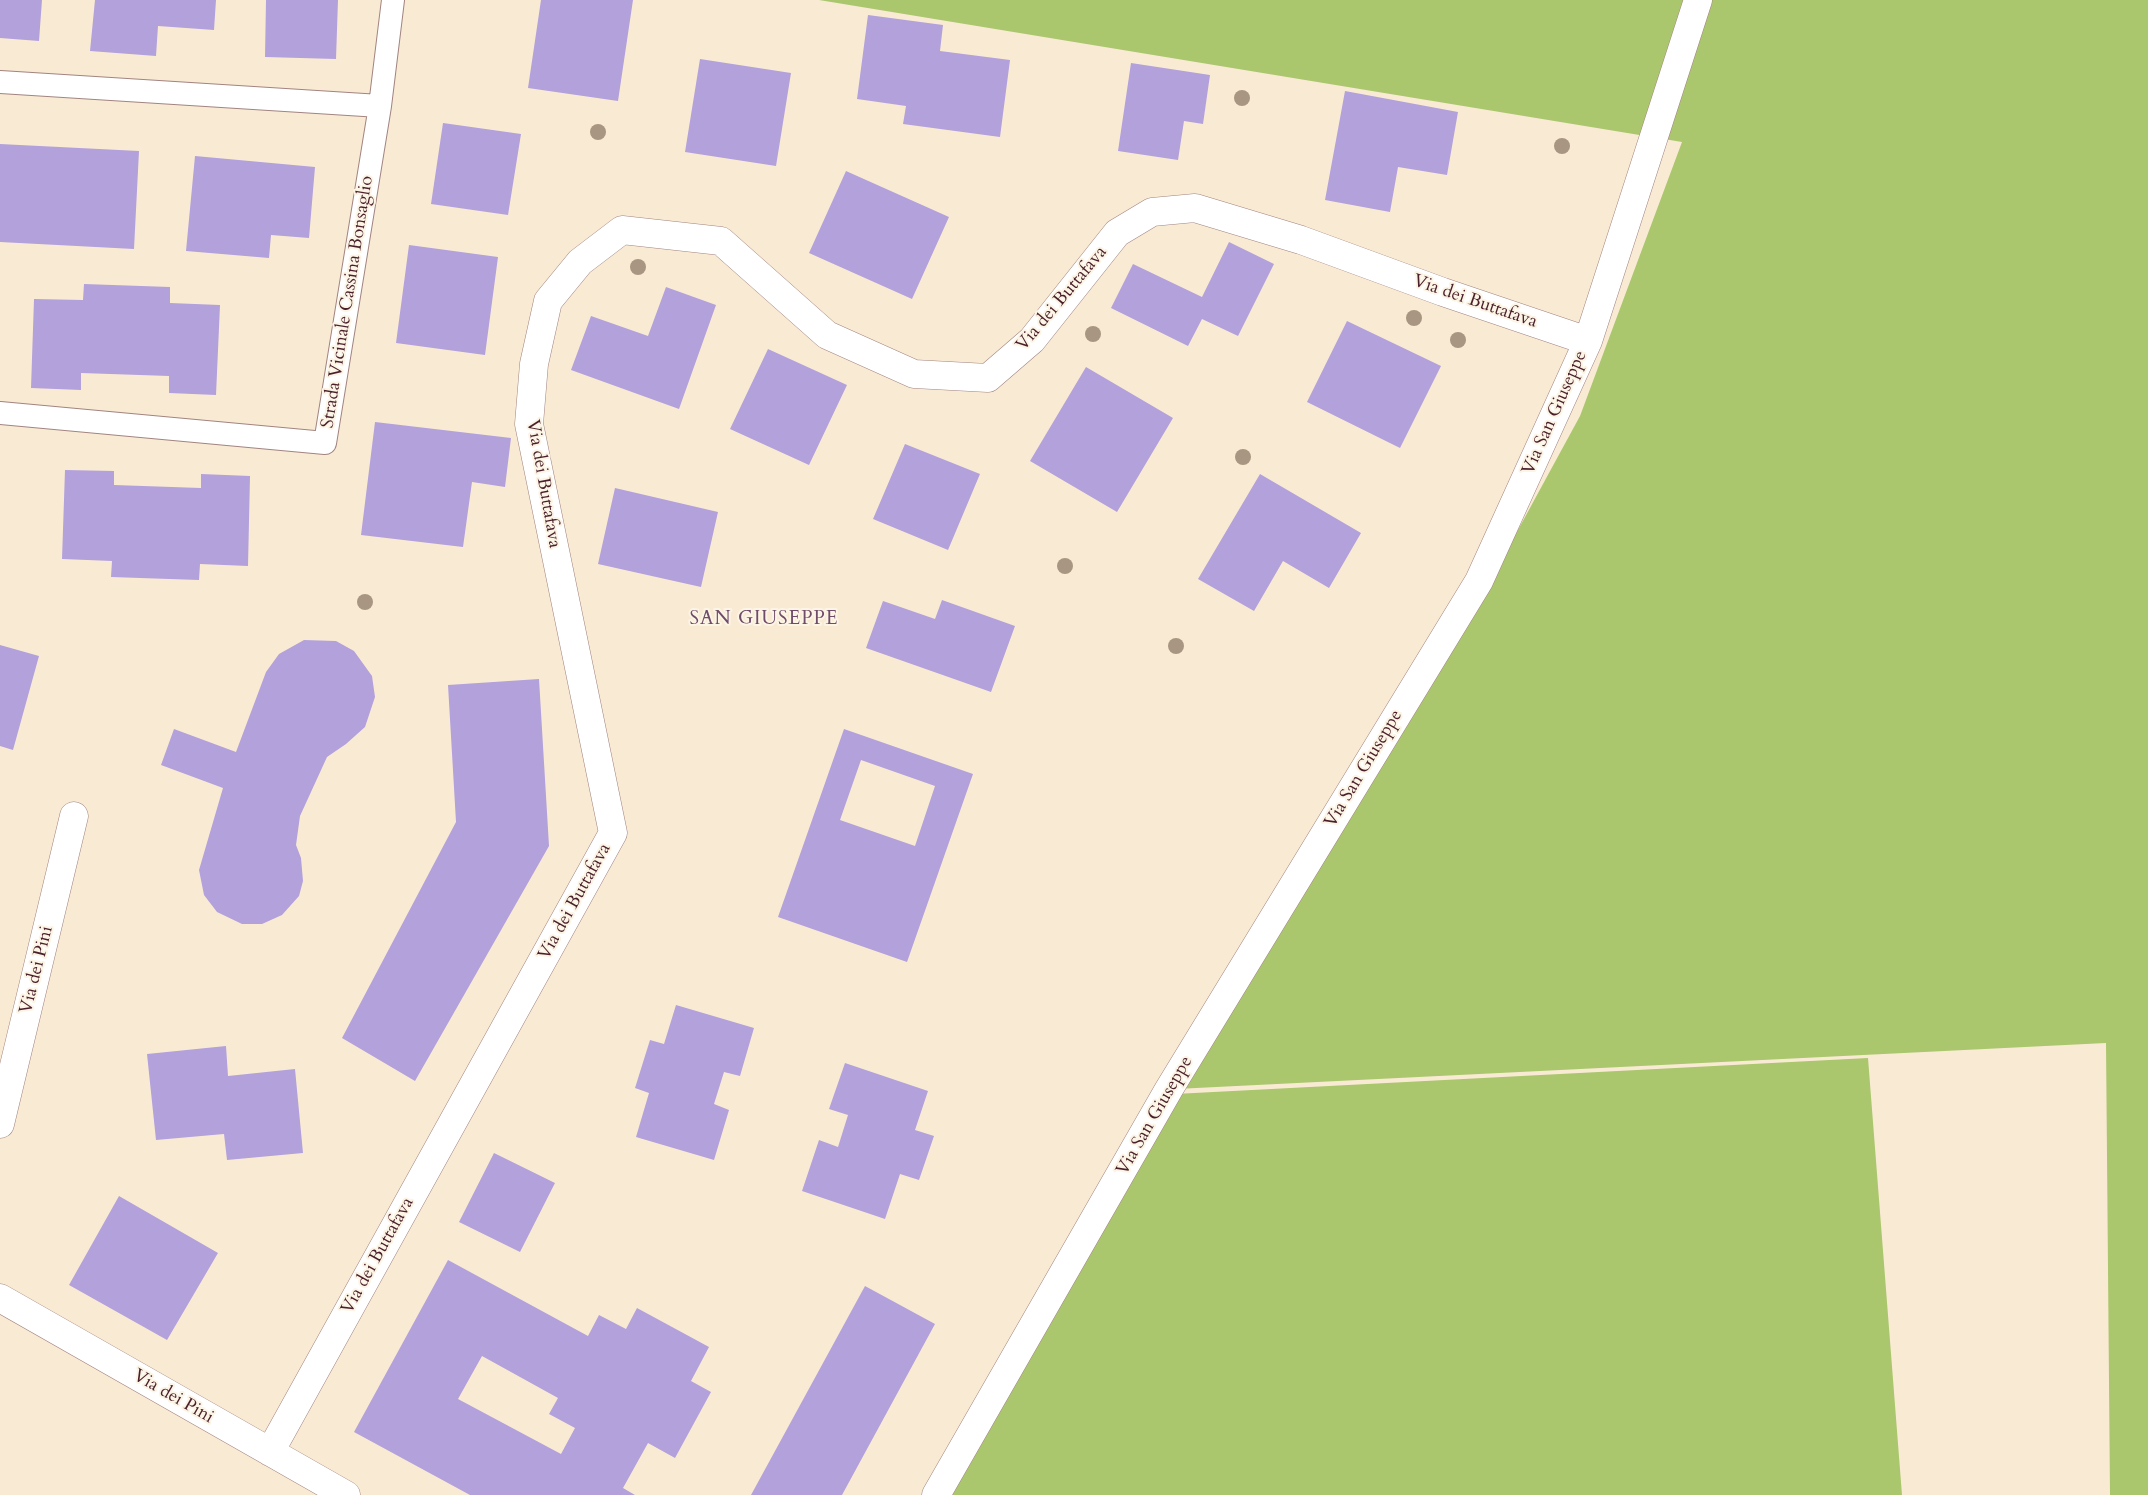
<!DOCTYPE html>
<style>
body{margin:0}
canvas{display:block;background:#f9ead4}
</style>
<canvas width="2148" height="1495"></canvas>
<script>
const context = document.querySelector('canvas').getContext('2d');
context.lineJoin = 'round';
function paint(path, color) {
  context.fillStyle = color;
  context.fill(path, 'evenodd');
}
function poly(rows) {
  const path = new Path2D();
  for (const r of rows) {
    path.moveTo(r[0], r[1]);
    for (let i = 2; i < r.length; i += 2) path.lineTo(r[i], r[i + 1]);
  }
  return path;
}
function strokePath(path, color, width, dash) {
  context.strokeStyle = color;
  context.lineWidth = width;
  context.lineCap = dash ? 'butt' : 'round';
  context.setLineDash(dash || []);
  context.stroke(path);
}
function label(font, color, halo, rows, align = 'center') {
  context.font = font + ' Cardo,serif';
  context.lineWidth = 4;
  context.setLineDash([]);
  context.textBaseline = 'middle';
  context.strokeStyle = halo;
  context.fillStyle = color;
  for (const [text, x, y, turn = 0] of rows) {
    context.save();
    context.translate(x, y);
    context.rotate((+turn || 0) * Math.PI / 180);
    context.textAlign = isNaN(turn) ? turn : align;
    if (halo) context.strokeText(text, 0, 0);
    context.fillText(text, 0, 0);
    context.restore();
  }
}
const green = poly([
 [819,0,2148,0,2148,1495,2110,1495,2106,1043,1176,1089,1494,574,1580,416,1682,142],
 [1868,1058,1902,1495,951,1495,1175,1094]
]);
const building = poly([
 [0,0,42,0,39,41,0,38],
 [95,0,216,0,214,30,158,26,156,56,90,51],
 [266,0,338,0,336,59,265,57],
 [541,0,633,0,618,101,528,88],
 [868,15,943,25,940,51,1010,60,1000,137,903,124,906,106,857,99],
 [700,59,791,73,776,166,685,152],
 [1131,63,1210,75,1203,124,1184,121,1178,160,1118,151],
 [1345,91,1458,112,1447,175,1398,167,1390,212,1325,200],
 [443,123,521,134,508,215,431,204],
 [0,144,139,151,134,249,0,242],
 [195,156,315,167,309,238,271,235,269,258,186,251],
 [846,171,949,217,912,299,809,253],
 [1229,242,1274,264,1238,336,1202,319,1188,346,1111,308,1133,264,1202,297],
 [409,245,498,257,485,355,396,343],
 [84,284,170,287,170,303,220,305,216,395,169,393,169,376,81,373,81,390,31,388,34,299,83,300],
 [666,287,716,305,679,409,571,370,591,316,648,336],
 [1347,321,1441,366,1400,448,1307,402],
 [768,349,847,385,809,465,730,429],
 [1086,367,1173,418,1117,512,1030,461],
 [375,422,511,438,505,487,472,482,463,547,361,535],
 [905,444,980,474,948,550,873,519],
 [65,470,114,471,114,485,201,488,201,474,250,476,248,566,200,564,199,580,111,577,112,561,62,559],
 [1260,474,1361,533,1329,588,1283,561,1254,611,1198,579],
 [615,488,718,512,701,587,598,564],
 [942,600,1015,626,991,692,866,648,883,601,935,619],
 [304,640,336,641,354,651,372,676,375,697,365,727,346,744,327,757,300,816,296,845,301,858,303,881,299,896,282,915,262,924,242,924,217,912,204,895,199,870,223,788,161,765,174,729,236,752,266,672,279,654],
 [0,645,39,656,13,750,0,746],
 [539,679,549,846,415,1081,342,1038,456,822,448,685],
 [844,729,973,774,907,962,778,917],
 [861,760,935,786,915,846,840,820],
 [676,1005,754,1028,740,1076,724,1072,714,1104,729,1110,714,1160,636,1137,649,1093,635,1088,650,1040,664,1044],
 [226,1046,228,1076,295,1069,303,1153,227,1160,224,1134,156,1140,147,1054],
 [845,1063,928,1091,915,1130,934,1136,919,1180,900,1174,885,1219,802,1191,819,1140,838,1147,848,1115,829,1109],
 [494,1153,555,1183,520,1252,459,1222],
 [119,1196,218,1253,167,1340,69,1285],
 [448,1260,588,1336,599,1315,626,1329,637,1308,709,1347,691,1381,711,1392,675,1458,648,1443,623,1488,635,1495,470,1495,354,1432],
 [482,1356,558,1398,549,1414,575,1428,561,1454,458,1399],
 [865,1286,935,1324,842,1495,751,1495]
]);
const lane = poly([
 [0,82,380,106],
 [0,413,325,443,380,106,393,0]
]);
const street = poly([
 [0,1124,74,816],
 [0,1298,346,1495],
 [270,1452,613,833,529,424,534,364,548,301,580,262,622,230,721,241,827,335,914,374,988,378,1032,340,1117,233,1152,212,1195,208,1301,240,1443,292,1588,341],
 [936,1495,1169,1089,1479,581,1588,341,1698,0]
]);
const trees = [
 [1242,98],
 [598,132],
 [1562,146],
 [638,267],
 [1414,318],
 [1093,334],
 [1458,340],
 [1243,457],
 [1065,566],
 [365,602],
 [1176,646]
];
const streetNames = [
 ["Via dei Buttafava",1062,299,-50],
 ["Strada Vicinale Cassina Bonsaglio",348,302,-81],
 ["Via dei Buttafava",1475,302,19],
 ["Via San Giuseppe",1555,413,-66],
 ["Via dei Buttafava",543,484,80],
 ["Via San Giuseppe",1364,769,-59],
 ["Via dei Buttafava",575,902,-61],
 ["Via dei Pini",37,970,-76],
 ["Via San Giuseppe",1155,1116,-60],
 ["Via dei Buttafava",378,1256,-61],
 ["Via dei Pini",173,1397,30]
];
const neighbourhoodNames = [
 ["SAN GIUSEPPE",764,620]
];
paint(green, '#abc76e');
paint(building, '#b3a1db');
strokePath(lane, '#a28480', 24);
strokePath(street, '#a28480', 29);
strokePath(lane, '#fff', 22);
strokePath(street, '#fff', 28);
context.fillStyle = '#a99682';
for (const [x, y] of trees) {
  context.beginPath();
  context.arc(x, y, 8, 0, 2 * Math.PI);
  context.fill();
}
label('18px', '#4a1f2b', '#fcf5e5', streetNames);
context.letterSpacing = '1px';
label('19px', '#6f4c69', '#fcf5e5', neighbourhoodNames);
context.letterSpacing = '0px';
</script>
